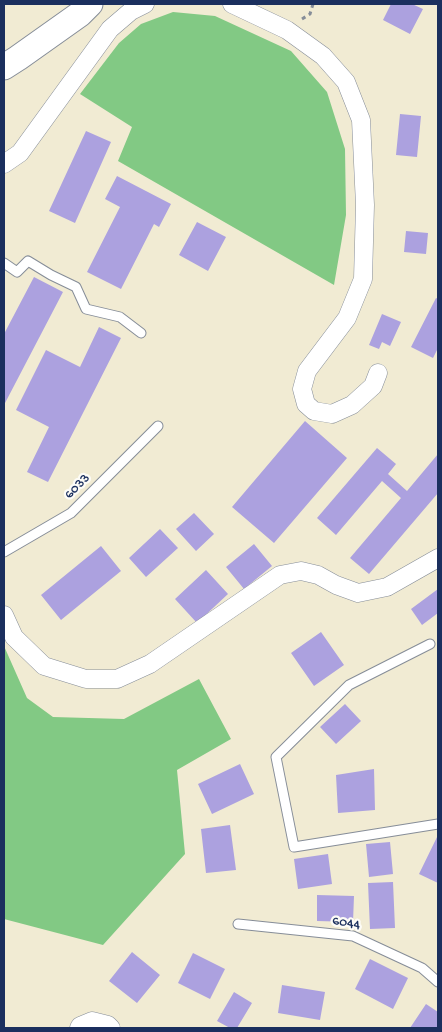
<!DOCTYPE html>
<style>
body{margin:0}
#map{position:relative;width:442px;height:1032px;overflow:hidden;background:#f1ebd3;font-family:"Gochi Hand",sans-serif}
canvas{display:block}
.frame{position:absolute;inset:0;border:5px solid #1b2f5e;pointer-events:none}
</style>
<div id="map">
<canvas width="442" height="1032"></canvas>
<div class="frame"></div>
</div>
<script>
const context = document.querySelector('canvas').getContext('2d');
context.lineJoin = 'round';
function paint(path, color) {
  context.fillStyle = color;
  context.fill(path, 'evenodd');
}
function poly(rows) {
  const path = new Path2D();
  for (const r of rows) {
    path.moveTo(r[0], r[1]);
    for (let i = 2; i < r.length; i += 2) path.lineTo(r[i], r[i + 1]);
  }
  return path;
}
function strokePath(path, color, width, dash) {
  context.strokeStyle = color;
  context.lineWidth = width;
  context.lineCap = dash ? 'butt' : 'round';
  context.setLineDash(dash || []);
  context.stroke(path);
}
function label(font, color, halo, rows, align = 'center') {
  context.font = font + ' "Gochi Hand",sans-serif';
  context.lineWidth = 4.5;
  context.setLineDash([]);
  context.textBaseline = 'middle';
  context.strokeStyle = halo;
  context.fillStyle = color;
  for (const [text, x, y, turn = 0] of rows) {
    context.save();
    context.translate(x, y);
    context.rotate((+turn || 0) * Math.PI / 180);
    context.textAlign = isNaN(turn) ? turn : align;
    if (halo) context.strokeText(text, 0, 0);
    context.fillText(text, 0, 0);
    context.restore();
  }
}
const green = poly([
 [173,12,215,16,291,51,327,92,345,149,346,215,334,285,118,161,132,127,80,94,119,43,141,24],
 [4,646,27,698,53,717,124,719,199,679,231,739,177,770,185,854,103,945,4,919]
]);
const building = poly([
 [391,4,412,4,423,9,410,34,383,20],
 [400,114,421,116,417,157,396,155],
 [86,131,111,142,75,223,49,211],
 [117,176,171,204,159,227,154,224,121,289,87,272,120,207,105,199],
 [197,222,226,237,208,271,179,255],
 [406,231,428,233,426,254,404,252],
 [34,277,63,292,4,405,4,334],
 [436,298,438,299,438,348,433,358,411,347],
 [382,314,401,322,390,346,382,342,379,349,369,345],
 [99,327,121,338,48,482,27,472,49,427,16,410,46,350,80,367],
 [305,421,347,458,274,543,232,507],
 [377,448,396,464,388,474,407,491,438,454,438,493,369,574,350,558,401,498,382,481,336,535,317,518],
 [194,513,214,534,196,551,176,529],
 [160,529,178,548,146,577,129,558],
 [254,544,272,566,244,589,226,567],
 [101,546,121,571,61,620,41,595],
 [206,570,228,594,197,623,175,599],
 [438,589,438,613,422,625,411,609],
 [321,632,344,665,314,686,291,653],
 [345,704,361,721,336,744,320,727],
 [240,764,254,794,212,814,198,784],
 [374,769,375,810,338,813,336,775],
 [230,825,236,870,206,873,201,829],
 [438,835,438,883,419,874],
 [390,842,393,874,369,877,366,844],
 [328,854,332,884,298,889,294,859],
 [393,882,395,928,370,929,368,883],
 [317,895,354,896,353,922,317,921],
 [132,952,160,975,137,1003,109,981],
 [193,953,225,969,210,999,178,983],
 [370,959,408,978,393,1009,355,989],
 [282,985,325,992,320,1020,278,1013],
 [234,992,252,1003,237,1028,230,1028,217,1021],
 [426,1004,438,1012,438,1028,410,1028]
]);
const path = poly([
 [302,19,310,14,313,4]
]);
const lane = poly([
 [4,263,17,272,28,261,51,275,76,287,86,309,120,317,141,333],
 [4,552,71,513,158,426],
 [430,644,349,685,276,757,294,847,438,824],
 [238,924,353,936,422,968,438,982]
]);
const street = poly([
 [232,4,287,30,323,56,346,82,361,120,365,205,363,279,347,318,307,371,302,389,306,404,314,411,332,414,352,405,373,386,378,373],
 [4,164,20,153,110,29,131,11,145,4],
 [4,615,14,637,44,666,86,679,117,679,150,664,280,575,301,571,318,575,336,585,358,593,387,587,438,558],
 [79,1028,80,1026,92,1021,108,1025,111,1028]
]);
const secondary = poly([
 [4,67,18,58,80,14,90,4]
]);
const streetNames = [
 ["6033",78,487,-45],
 ["6044",346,924,11]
];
paint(green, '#82c984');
paint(building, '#aca1df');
strokePath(lane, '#868d98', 11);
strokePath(street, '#868d98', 19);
strokePath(secondary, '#868d98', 27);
strokePath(path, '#868d98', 3, [4, 4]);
strokePath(lane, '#fff', 9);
strokePath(street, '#fff', 18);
strokePath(secondary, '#fff', 25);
label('14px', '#1b2f5e', '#fdfcf7', streetNames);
</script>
